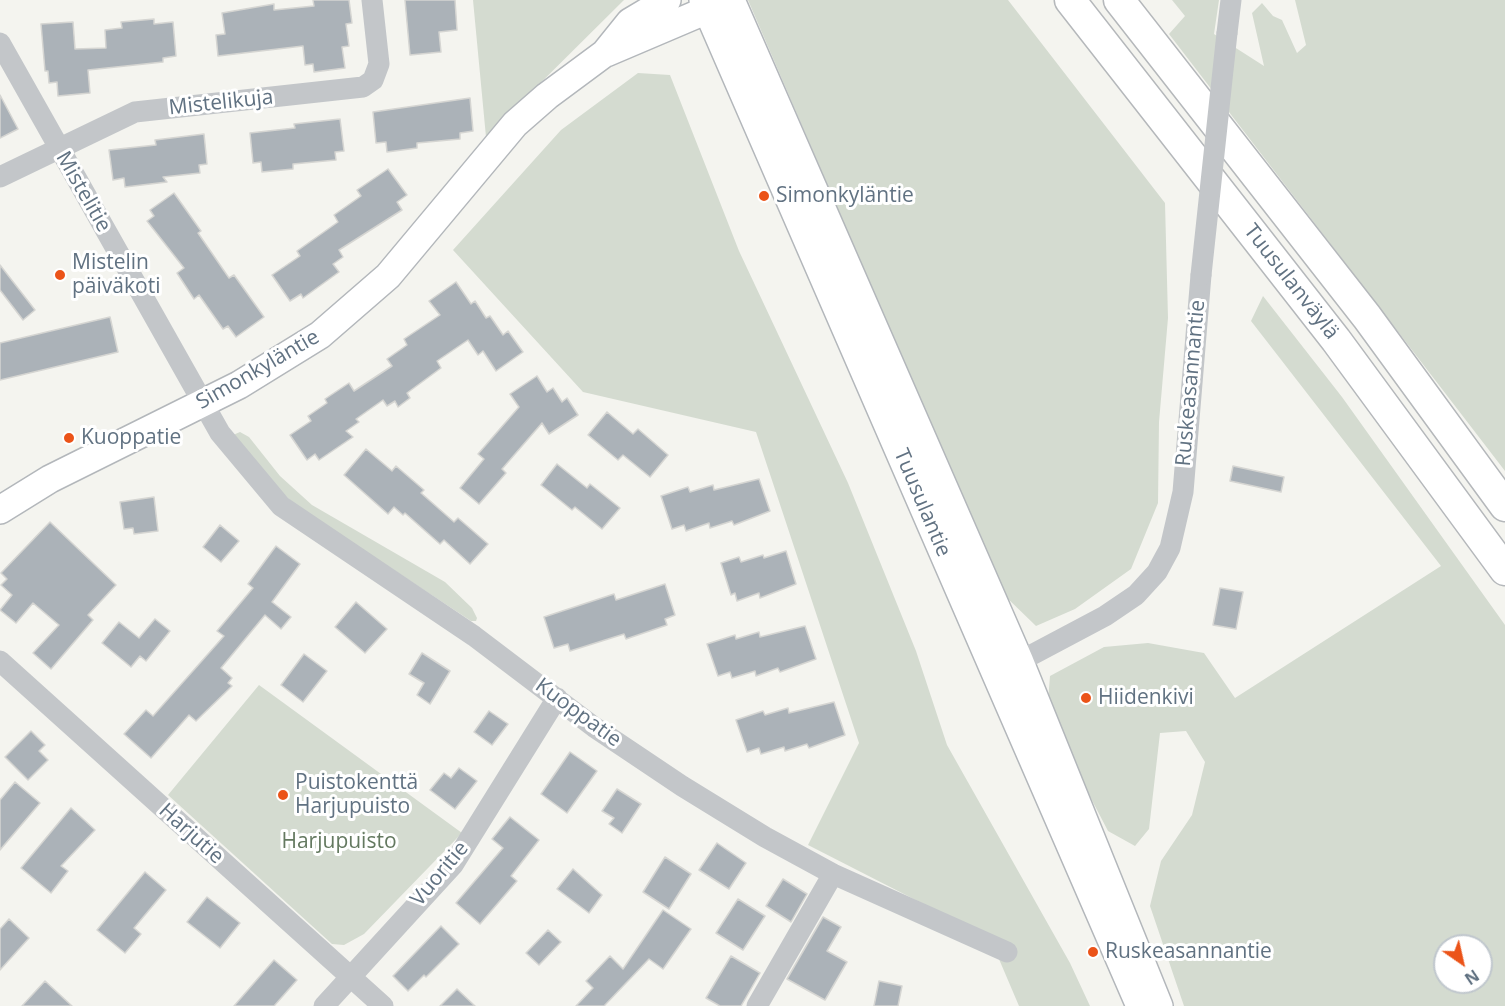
<!DOCTYPE html>
<meta charset="utf-8">
<style>
body{margin:0}
#map{position:relative;width:1505px;height:1006px;overflow:hidden;background:#f4f4ef;font-family:"Open Sans",sans-serif}
canvas{display:block}
.north{position:absolute;left:1433px;top:934px;width:60px;height:60px;box-sizing:border-box;background:#fff;border:2px solid #c0c7cd;border-radius:50%;rotate:146deg;font-size:16px;font-weight:700;line-height:24px;text-align:center;color:#617282}
.north::after{content:'';display:block;margin:auto;width:21px;height:27px;background:#eb5318;clip-path:polygon(50% 0,100% 100%,50% 72%,0 100%)}
</style>
<div id="map">
<canvas width="1505" height="1006"></canvas>
<div class="north">N</div>
</div>
<script>
const context = document.querySelector('canvas').getContext('2d');
context.lineJoin = 'round';
function paint(path, color) {
  context.fillStyle = color;
  context.fill(path, 'evenodd');
}
function poly(rows) {
  const path = new Path2D();
  for (const r of rows) {
    path.moveTo(r[0], r[1]);
    for (let i = 2; i < r.length; i += 2) path.lineTo(r[i], r[i + 1]);
  }
  return path;
}
function strokePath(path, color, width, dash) {
  context.strokeStyle = color;
  context.lineWidth = width;
  context.lineCap = dash ? 'butt' : 'round';
  context.setLineDash(dash || []);
  context.stroke(path);
}
function label(font, color, halo, rows, align = 'center') {
  context.font = font + ' "Open Sans",sans-serif';
  context.lineWidth = 6;
  context.setLineDash([]);
  context.textBaseline = 'middle';
  context.strokeStyle = halo;
  context.fillStyle = color;
  for (const [text, x, y, turn = 0] of rows) {
    context.save();
    context.translate(x, y);
    context.rotate((+turn || 0) * Math.PI / 180);
    context.textAlign = isNaN(turn) ? turn : align;
    if (halo) context.strokeText(text, 0, 0);
    context.fillText(text, 0, 0);
    context.restore();
  }
}
const green = poly([
 [473,0,624,0,486,137],
 [748,0,1008,0,1165,203,1168,318,1159,422,1158,503,1131,569,1075,609,1036,626,1003,594],
 [1172,0,1219,0,1214,34,1264,66,1252,13,1262,3,1273,16,1282,20,1297,53,1306,45,1295,0,1505,0,1505,471,1169,34,1185,16],
 [638,73,670,75,739,251,848,483,916,651,947,745,1070,963,1090,1006,1019,1006,990,938,808,845,859,743,756,432,583,392,453,250,561,130],
 [1263,296,1342,397,1505,625,1505,1006,1184,1006,1150,906,1161,861,1192,815,1205,762,1186,731,1160,733,1149,829,1135,846,1108,831,1047,714,1050,676,1104,647,1148,643,1204,653,1235,698,1441,566,1251,321],
 [1445,946,1481,946,1481,982,1445,982],
 [240,432,249,437,280,476,312,505,445,582,472,608,477,618,476,621,471,621,294,504,274,485,233,435],
 [259,685,462,833,364,934,344,945,332,944,168,795]
]);
const building = poly([
 [313,0,349,0,352,23,346,24,349,46,342,47,345,68,314,72,313,64,305,65,303,46,218,56,216,35,225,34,222,13,274,4,274,10,314,6,313,0],
 [405,0,455,0,457,30,439,32,441,52,410,55,405,0],
 [154,19,154,24,173,22,176,56,163,58,163,62,88,70,90,93,58,96,57,82,49,83,48,71,45,71,41,24,73,22,75,49,106,48,105,30,122,28,121,22,154,19],
 [0,95,18,129,0,138,0,95],
 [470,98,473,131,460,133,460,139,417,143,417,148,387,152,386,142,376,143,373,112,470,98],
 [340,119,344,151,335,152,336,160,293,164,293,169,262,172,261,162,253,163,250,133,295,128,294,124,340,119],
 [204,134,207,164,199,165,200,173,163,177,167,182,125,187,124,178,113,180,109,150,156,145,155,140,204,134],
 [388,169,407,195,397,202,402,210,339,250,343,257,333,264,339,272,303,298,301,294,290,301,272,275,300,256,297,251,338,222,334,215,361,196,357,190,388,169],
 [174,193,201,231,198,233,229,278,234,275,264,317,236,337,228,326,223,329,199,295,194,299,177,273,184,268,147,221,154,216,150,210,174,193],
 [0,265,35,310,23,320,0,290,0,265],
 [456,282,471,304,475,301,486,318,490,316,503,335,508,331,523,352,496,371,483,351,478,355,468,340,437,361,441,368,407,393,410,398,398,407,395,401,387,406,383,400,356,419,359,422,346,431,353,437,319,460,315,454,307,460,290,435,311,421,308,416,327,403,325,399,349,383,354,391,392,366,387,359,407,345,404,339,440,315,429,301,456,282],
 [110,317,118,352,0,380,0,343,110,317],
 [537,376,547,392,553,388,562,402,567,398,578,415,549,434,542,423,502,469,506,473,479,504,460,488,484,459,478,454,519,407,510,394,537,376],
 [607,412,633,434,638,429,668,455,650,477,623,455,618,460,588,435,607,412],
 [366,449,392,471,396,466,424,490,421,493,454,522,458,518,488,544,470,564,444,540,440,544,405,513,403,515,394,507,388,514,344,475,366,449],
 [557,464,587,488,590,484,620,508,602,529,575,507,572,510,541,485,557,464],
 [1233,466,1284,477,1281,492,1230,481,1233,466],
 [759,479,770,511,734,525,732,521,710,528,709,523,686,531,684,525,672,529,661,496,688,487,690,492,713,485,714,490,759,479],
 [154,497,158,531,134,534,133,528,124,529,120,502,154,497],
 [50,522,116,585,88,615,93,620,51,669,33,653,59,625,33,603,16,623,0,610,12,595,1,585,7,579,1,573,50,522],
 [220,525,239,541,221,562,203,547,220,525],
 [276,546,300,564,272,602,291,617,281,629,265,615,221,668,232,678,228,683,232,686,196,721,189,715,151,758,124,734,146,710,153,716,224,636,217,631,253,588,248,584,276,546],
 [786,551,796,584,760,598,759,593,737,601,735,593,731,595,721,563,739,557,741,562,763,555,764,558,786,551],
 [665,584,675,615,665,619,667,625,626,639,624,634,570,651,568,644,554,648,544,617,614,594,616,600,665,584],
 [1220,588,1243,592,1236,629,1213,625,1220,588],
 [356,602,387,629,365,653,335,627,356,602],
 [155,619,170,631,146,661,140,656,131,667,102,643,119,622,139,638,155,619],
 [805,626,816,659,780,672,778,668,756,676,755,671,732,678,730,672,718,676,707,644,735,635,736,639,759,632,760,637,805,626],
 [422,653,450,671,430,704,417,695,424,683,409,674,422,653],
 [304,654,327,671,303,702,281,685,304,654],
 [834,702,845,735,809,748,807,744,785,751,784,747,761,754,759,748,747,752,736,720,763,711,765,715,788,708,789,713,834,702],
 [489,711,508,724,492,745,474,732,489,711],
 [31,731,45,745,39,751,48,760,28,780,5,757,31,731],
 [570,752,597,771,567,813,541,794,570,752],
 [459,768,477,781,455,809,430,790,444,773,451,778,459,768],
 [15,782,40,803,0,850,0,800,15,782],
 [617,789,641,804,622,833,609,824,614,818,602,811,617,789],
 [71,808,95,830,61,866,68,871,51,893,21,868,71,808],
 [510,817,539,840,511,876,517,881,480,924,456,903,503,848,492,839,510,817],
 [717,843,746,863,729,889,699,870,717,843],
 [665,857,691,874,669,909,643,892,665,857],
 [573,869,602,895,589,913,557,889,573,869],
 [145,872,166,890,134,928,141,934,125,953,97,930,145,872],
 [783,879,807,894,791,922,766,906,783,879],
 [207,897,240,923,220,948,187,922,207,897],
 [738,899,765,916,743,950,716,933,738,899],
 [663,910,691,929,663,969,649,959,604,1006,576,1006,593,988,586,981,610,956,623,969,663,910],
 [823,917,841,927,827,951,847,962,825,1000,787,979,823,917],
 [9,919,29,938,0,970,0,929,9,919],
 [441,926,459,944,426,977,424,975,408,991,393,976,441,926],
 [548,930,561,942,539,965,526,953,548,930],
 [731,956,760,973,741,1006,720,1006,706,998,731,956],
 [274,960,297,980,274,1006,234,1006,274,960],
 [45,981,72,1006,22,1006,45,981],
 [879,981,902,986,898,1006,874,1006,879,981],
 [457,989,475,1006,440,1006,457,989]
]);
const minor = poly([
 [1227,33,1231,0],
 [0,43,220,433,281,506,474,636,594,727,682,786,765,837,833,874,1007,952],
 [0,177,135,112,363,87,373,80,379,64,372,0],
 [0,661,383,1006],
 [1007,668,1105,616,1136,595,1157,572,1170,548,1183,492,1201,275],
 [324,1006,453,865,557,698],
 [757,1006,833,874]
]);
const major = poly([
 [703,0,1140,1006],
 [731,0,1020,662,1159,1006],
 [606,53,707,10,715,0],
 [0,510,50,479,239,385,320,335,388,276,515,124,547,96,605,53,630,22,667,0]
]);
const highway = poly([
 [1070,0,1336,340,1505,570],
 [1119,0,1367,317,1505,506]
]);
const minorBridge = poly([
 [1201,275,1227,33]
]);
const markers = [
 [764,196,6,"#eb5318"],
 [60,275,6,"#eb5318"],
 [69,438,6,"#eb5318"],
 [1086,698,6,"#eb5318"],
 [283,795,6,"#eb5318"],
 [1093,952,6,"#eb5318"]
];
const streetNames = [
 ["Mistelikuja",221,103,-6],
 ["Mistelitie",83,192,60],
 ["Tuusulanväylä",1291,282,52],
 ["Simonkyläntie",258,370,-30],
 ["Ruskeasannantie",1191,383,-85],
 ["Tuusulantie",922,503,67],
 ["Kuoppatie",578,713,36],
 ["Harjutie",191,834,42],
 ["Vuoritie",440,874,-50]
];
const poiNames = [
 ["Simonkyläntie",776,196],
 ["Mistelin",72,263],
 ["päiväkoti",72,287],
 ["Kuoppatie",81,438],
 ["Hiidenkivi",1098,698],
 ["Puistokenttä",295,783],
 ["Harjupuisto",295,807],
 ["Ruskeasannantie",1105,952]
];
const parkNames = [
 ["Harjupuisto",339,842]
];
paint(green, '#d4dbd0');
paint(building, '#abb2b8');
strokePath(building, '#d5d5d2', 1.5);
strokePath(major, '#b3b7bb', 30);
strokePath(highway, '#b5b8bb', 33);
strokePath(minor, '#c3c6c9', 21);
strokePath(major, '#fff', 27);
strokePath(highway, '#fff', 30);
strokePath(minorBridge, '#c3c6c9', 21);
for (const [x, y, r, color] of markers) {
  const dot = new Path2D();
  dot.arc(x, y, r, 0, 2 * Math.PI);
  context.fillStyle = color;
  context.fill(dot);
  strokePath(dot, '#fff', 2);
}
label('21px', '#617282', '#fff', streetNames);
label('21px', '#617282', '#fff', poiNames, 'left');
label('21px', '#647960', '#fff', parkNames);
</script>
